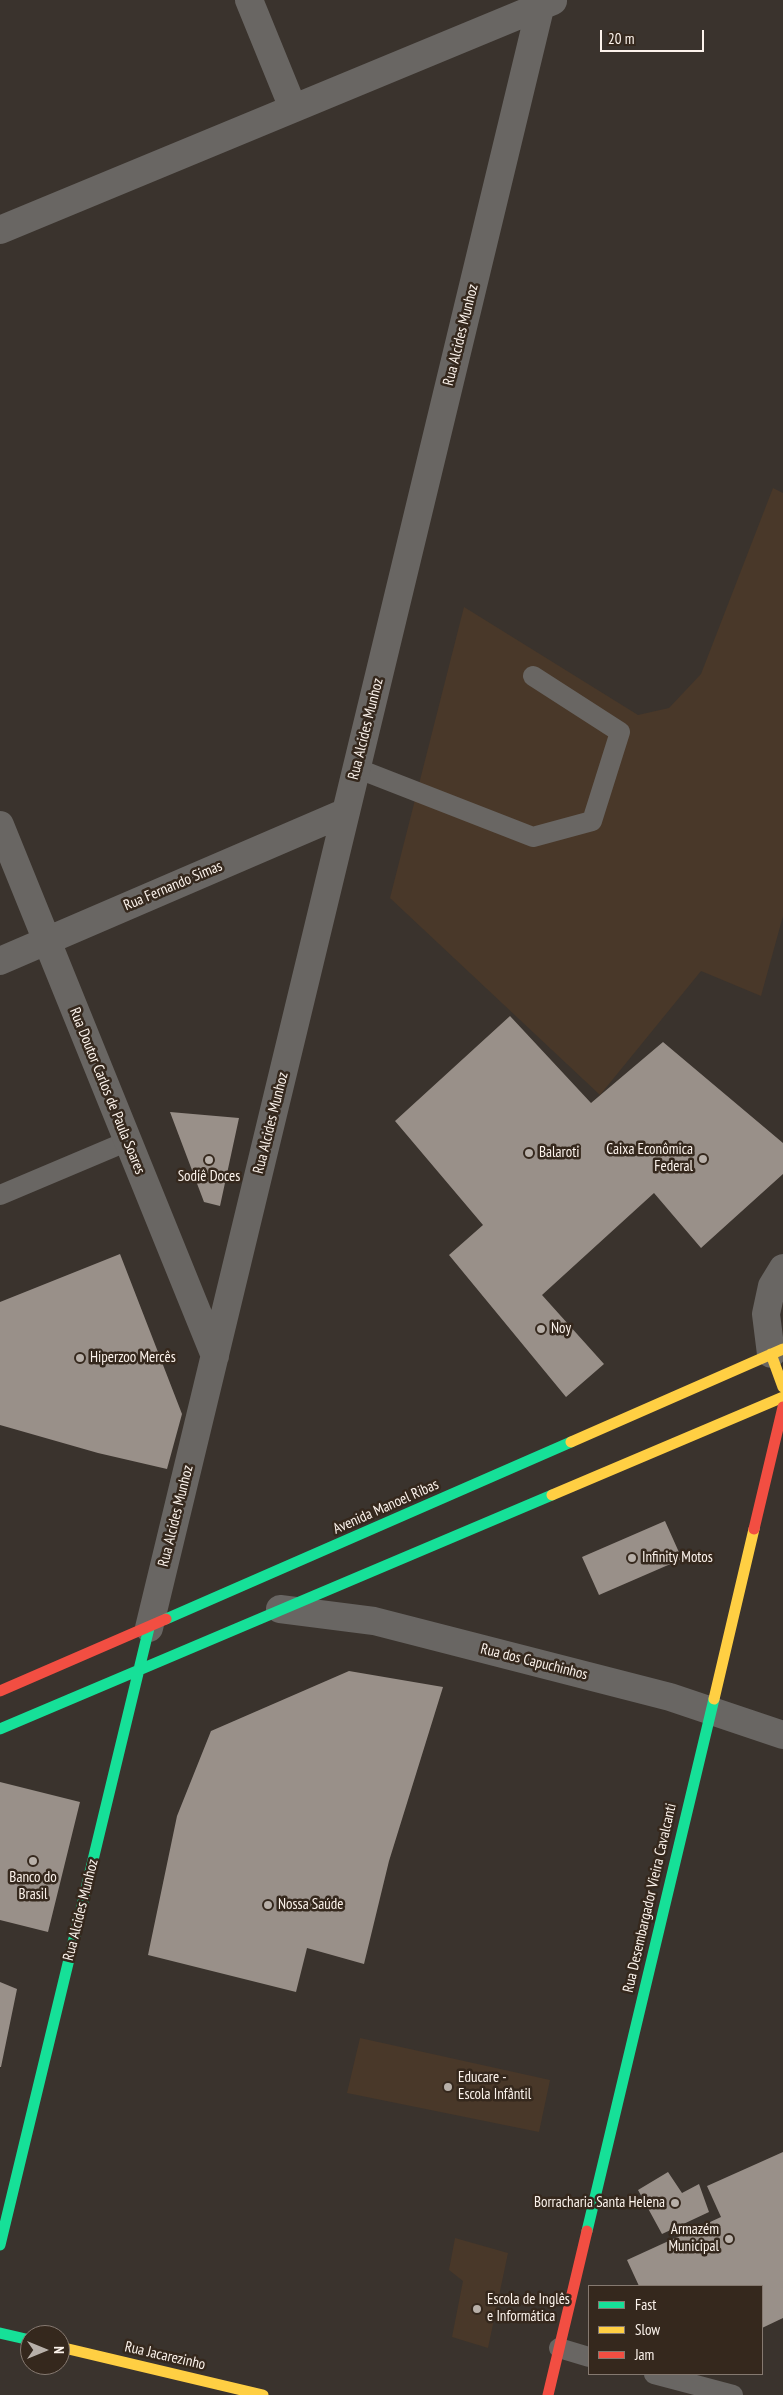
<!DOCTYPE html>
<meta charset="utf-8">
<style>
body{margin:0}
#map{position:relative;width:783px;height:2395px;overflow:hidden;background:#3a332d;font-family:"PT Sans Narrow",sans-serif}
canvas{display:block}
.legend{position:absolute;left:588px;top:2285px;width:175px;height:90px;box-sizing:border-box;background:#35281d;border:1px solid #857970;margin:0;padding:6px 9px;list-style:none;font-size:15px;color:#fcf3ec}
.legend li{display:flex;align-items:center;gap:10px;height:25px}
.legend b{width:25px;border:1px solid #857970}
.north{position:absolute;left:20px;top:2325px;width:50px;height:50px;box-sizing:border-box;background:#35281d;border:1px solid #857970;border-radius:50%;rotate:90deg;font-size:14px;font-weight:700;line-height:20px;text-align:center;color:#fcf3ec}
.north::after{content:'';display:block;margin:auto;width:18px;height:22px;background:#b8b0a9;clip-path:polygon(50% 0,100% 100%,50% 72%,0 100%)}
.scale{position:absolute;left:600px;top:30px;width:104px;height:22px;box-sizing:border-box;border:2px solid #fcf3ec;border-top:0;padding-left:6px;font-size:15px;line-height:18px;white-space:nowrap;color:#fcf3ec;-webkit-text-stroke:4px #35281d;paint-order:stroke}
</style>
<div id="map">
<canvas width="783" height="2395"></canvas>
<ul class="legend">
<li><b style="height:6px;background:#16e098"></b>Fast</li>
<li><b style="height:6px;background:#ffcf43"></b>Slow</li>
<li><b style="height:6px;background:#f24e42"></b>Jam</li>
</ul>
<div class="north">N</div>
<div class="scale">20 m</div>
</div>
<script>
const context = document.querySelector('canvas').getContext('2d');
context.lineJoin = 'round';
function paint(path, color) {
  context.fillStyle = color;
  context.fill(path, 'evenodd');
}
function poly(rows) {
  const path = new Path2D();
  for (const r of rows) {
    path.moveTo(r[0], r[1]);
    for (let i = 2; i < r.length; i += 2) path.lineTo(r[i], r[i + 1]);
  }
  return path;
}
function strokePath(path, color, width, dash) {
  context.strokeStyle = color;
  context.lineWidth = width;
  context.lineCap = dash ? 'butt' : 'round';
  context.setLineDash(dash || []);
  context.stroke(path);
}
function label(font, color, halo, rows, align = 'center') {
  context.font = font + ' "PT Sans Narrow",sans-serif';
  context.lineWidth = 5;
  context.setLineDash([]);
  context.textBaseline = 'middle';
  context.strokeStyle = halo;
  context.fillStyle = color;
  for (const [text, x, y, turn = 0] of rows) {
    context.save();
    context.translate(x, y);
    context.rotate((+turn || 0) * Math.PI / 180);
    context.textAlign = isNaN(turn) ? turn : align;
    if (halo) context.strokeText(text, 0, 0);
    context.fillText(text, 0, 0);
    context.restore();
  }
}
const built = poly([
 [773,488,783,493,783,916,761,996,701,971,600,1095,390,898,464,607,638,715,669,708,701,674],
 [360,2038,550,2080,539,2132,347,2093],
 [455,2238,508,2253,488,2348,452,2337,463,2281,449,2270]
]);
const building = poly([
 [510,1016,591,1103,663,1042,783,1143,783,1174,701,1248,654,1193,542,1295,604,1364,566,1397,449,1255,483,1225,395,1121],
 [170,1112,239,1118,220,1206,204,1202],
 [120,1254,182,1414,167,1469,98,1453,0,1425,0,1302],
 [665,1521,682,1559,599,1595,582,1557],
 [349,1671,443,1687,389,1861,364,1964,307,1948,296,1992,148,1955,177,1816,211,1731],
 [0,1782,80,1802,48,1932,0,1920],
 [0,1982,17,1989,1,2067,0,2067],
 [783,2152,783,2318,762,2328,762,2286,639,2286,627,2260,721,2217,707,2186],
 [668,2172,682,2193,699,2184,709,2212,662,2234,638,2190]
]);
const lane = poly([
 [356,768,533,837,592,821,620,732,533,676],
 [0,1195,128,1141],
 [559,2348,589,2357],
 [654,2374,733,2395]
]);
const street = poly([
 [249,0,293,108],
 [0,230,553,1],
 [0,825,215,1356],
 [0,961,346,812],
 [771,1354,766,1314,772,1286,783,1268],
 [280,1609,374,1621,670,1697,783,1735],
 [149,1628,542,0]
]);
const fast = poly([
 [166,1619,571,1442],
 [0,1729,552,1495],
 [587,2231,714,1699],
 [0,2245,149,1628],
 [0,2333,30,2340]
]);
const slow = poly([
 [771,1354,783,1387],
 [571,1442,783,1349],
 [552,1495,783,1397],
 [714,1699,754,1529],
 [60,2347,263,2395]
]);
const jam = poly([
 [754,1529,783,1407],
 [0,1691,166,1619],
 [548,2395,587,2231]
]);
const markers = [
 [529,1153,5,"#b8b0a9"],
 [703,1159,5,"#b8b0a9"],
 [209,1160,5,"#b8b0a9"],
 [541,1329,5,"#b8b0a9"],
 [80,1358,5,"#b8b0a9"],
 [632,1558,5,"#b8b0a9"],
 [33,1861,5,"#b8b0a9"],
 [268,1905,5,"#b8b0a9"],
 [448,2087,5,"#b8b0a9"],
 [675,2203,5,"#b8b0a9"],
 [729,2239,5,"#b8b0a9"],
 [477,2309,5,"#b8b0a9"]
];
const streetNames = [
 ["Rua Alcides Munhoz",461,335,-76],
 ["Rua Alcides Munhoz",366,729,-76],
 ["Rua Fernando Simas",173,886,-23],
 ["Rua Doutor Carlos de Paula Soares",107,1091,68],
 ["Rua Alcides Munhoz",271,1123,-76],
 ["Avenida Manoel Ribas",386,1507,-24],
 ["Rua Alcides Munhoz",176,1516,-76],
 ["Rua dos Capuchinhos",534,1662,14],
 ["Rua Desembargador Vieira Cavalcanti",650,1898,-77],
 ["Rua Alcides Munhoz",81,1910,-76],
 ["Rua Jacarezinho",165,2356,13]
];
const poiNames = [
 ["Caixa Econômica",693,1150,"right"],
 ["Federal",693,1167,"right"],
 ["Balaroti",539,1153],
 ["Sodiê Doces",209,1177,"center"],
 ["Noy",551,1329],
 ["Hiperzoo Mercês",90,1358],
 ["Infinity Motos",642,1558],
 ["Banco do",33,1878,"center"],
 ["Brasil",33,1895,"center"],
 ["Nossa Saúde",278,1905],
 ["Educare -",458,2078],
 ["Escola Infântil",458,2095],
 ["Borracharia Santa Helena",665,2203,"right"],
 ["Armazém",719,2230,"right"],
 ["Municipal",719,2247,"right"],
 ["Escola de Inglês",487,2300],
 ["e Informática",487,2317]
];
paint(built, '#493829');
paint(building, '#999089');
strokePath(lane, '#696663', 20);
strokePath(street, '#696663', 28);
strokePath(fast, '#16e098', 11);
strokePath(slow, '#ffcf43', 11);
strokePath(jam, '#f24e42', 11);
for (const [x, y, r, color] of markers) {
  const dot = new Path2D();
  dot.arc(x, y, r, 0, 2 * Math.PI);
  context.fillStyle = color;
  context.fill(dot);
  strokePath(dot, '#35281d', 2);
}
label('15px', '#fcf3ec', '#35281d', streetNames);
label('15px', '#fcf3ec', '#35281d', poiNames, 'left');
</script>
